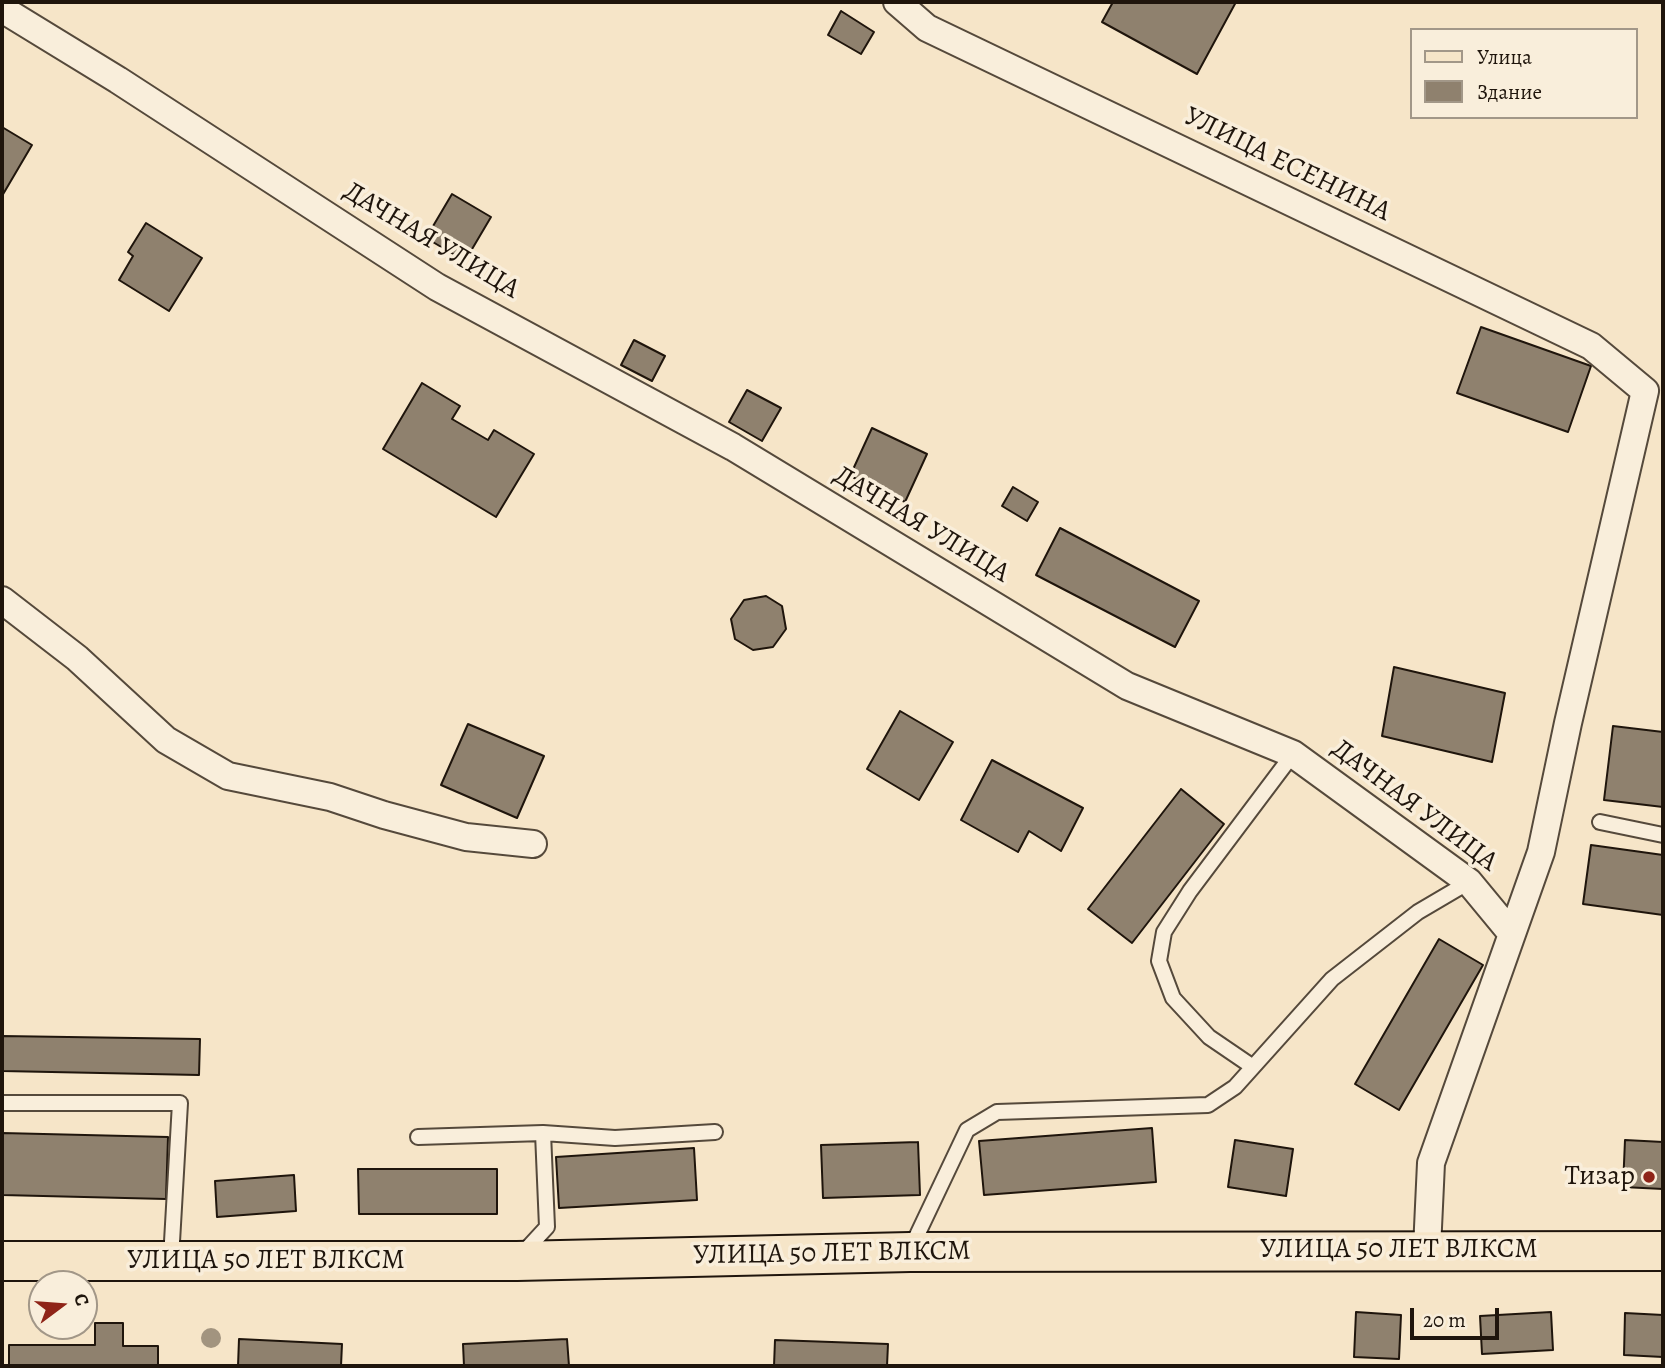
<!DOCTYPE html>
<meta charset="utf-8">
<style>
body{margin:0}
#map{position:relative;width:1665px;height:1368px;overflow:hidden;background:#f6e5c8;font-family:Alegreya,serif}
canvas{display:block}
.frame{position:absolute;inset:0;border:4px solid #1f150c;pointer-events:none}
.legend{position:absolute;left:1410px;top:28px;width:228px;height:91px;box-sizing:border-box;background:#f9eedb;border:2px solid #a29788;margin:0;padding:9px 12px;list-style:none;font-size:21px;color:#1f150c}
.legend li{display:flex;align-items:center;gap:14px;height:35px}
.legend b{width:35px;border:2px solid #a29788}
.north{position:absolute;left:28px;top:1270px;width:70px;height:70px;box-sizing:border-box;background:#f9eedb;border:2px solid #a29788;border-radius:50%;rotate:74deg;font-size:19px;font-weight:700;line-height:28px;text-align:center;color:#1f150c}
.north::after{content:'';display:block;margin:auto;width:24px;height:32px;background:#8f2418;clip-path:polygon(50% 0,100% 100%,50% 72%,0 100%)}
.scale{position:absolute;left:1410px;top:1308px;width:89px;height:32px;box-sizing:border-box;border:4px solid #1f150c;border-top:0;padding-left:9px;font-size:21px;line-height:24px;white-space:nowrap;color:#1f150c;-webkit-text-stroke:5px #f9eedb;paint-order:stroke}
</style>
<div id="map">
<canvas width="1665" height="1368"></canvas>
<div class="frame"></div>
<ul class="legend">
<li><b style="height:9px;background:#f6e5c8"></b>Улица</li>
<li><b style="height:19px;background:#8f816e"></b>Здание</li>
</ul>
<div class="north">С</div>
<div class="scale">20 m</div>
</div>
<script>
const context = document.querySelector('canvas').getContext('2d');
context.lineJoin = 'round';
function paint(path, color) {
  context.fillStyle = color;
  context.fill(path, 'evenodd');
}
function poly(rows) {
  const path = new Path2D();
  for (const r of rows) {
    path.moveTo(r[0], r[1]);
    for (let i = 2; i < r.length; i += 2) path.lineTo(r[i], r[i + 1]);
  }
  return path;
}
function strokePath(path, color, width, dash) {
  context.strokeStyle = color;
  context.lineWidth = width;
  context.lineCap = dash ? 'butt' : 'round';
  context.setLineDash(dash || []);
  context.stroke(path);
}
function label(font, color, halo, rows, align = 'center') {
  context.font = font + ' Alegreya,serif';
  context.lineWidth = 7;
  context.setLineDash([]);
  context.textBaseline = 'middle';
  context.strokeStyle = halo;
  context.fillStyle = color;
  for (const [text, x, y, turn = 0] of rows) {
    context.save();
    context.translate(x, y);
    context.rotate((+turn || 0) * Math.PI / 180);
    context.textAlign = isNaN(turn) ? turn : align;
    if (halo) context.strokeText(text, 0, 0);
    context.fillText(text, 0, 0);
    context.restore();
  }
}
const building = poly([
 [1113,2,1236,2,1197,74,1102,22,1113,2],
 [841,11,874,32,861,54,828,35,841,11],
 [2,127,32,145,2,196,2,127],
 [452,194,491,217,465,261,426,238,452,194],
 [146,223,202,258,169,311,119,280,133,256,128,252,146,223],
 [1481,327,1591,366,1568,432,1457,393,1481,327],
 [634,340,665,356,652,381,621,365,634,340],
 [422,383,460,406,452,419,488,440,494,430,534,454,496,517,383,449,422,383],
 [747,390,781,408,762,441,729,422,747,390],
 [872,428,927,454,905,502,850,476,872,428],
 [1013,487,1038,502,1027,521,1002,506,1013,487],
 [1060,528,1199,601,1175,647,1036,575,1060,528],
 [766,596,782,606,786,629,773,647,753,650,735,639,731,619,744,600,766,596],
 [1394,667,1505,693,1492,762,1382,736,1394,667],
 [900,711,953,742,919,800,867,769,900,711],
 [468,724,544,756,517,818,441,785,468,724],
 [1613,726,1663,732,1663,807,1604,800,1613,726],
 [992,760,1083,808,1061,851,1029,831,1018,852,961,820,992,760],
 [1181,789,1224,824,1132,943,1088,909,1181,789],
 [1591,845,1663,855,1663,915,1583,904,1591,845],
 [1439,939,1483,965,1399,1110,1355,1084,1439,939],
 [2,1036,200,1039,199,1075,2,1071,2,1036],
 [1152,1128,1156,1182,984,1195,979,1141,1152,1128],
 [2,1133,168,1137,166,1199,2,1195,2,1133],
 [1235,1140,1293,1149,1286,1196,1228,1187,1235,1140],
 [1625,1140,1663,1142,1663,1189,1623,1187,1625,1140],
 [918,1142,920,1195,823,1198,821,1145,918,1142],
 [694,1148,697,1200,559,1208,556,1157,694,1148],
 [358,1169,497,1169,497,1214,359,1214,358,1169],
 [294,1175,296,1211,217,1217,215,1181,294,1175],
 [1356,1312,1401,1315,1399,1359,1354,1357,1356,1312],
 [1551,1312,1553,1350,1482,1354,1480,1316,1551,1312],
 [1625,1313,1663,1315,1663,1357,1624,1355,1625,1313],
 [95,1323,123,1323,123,1346,158,1346,158,1366,9,1366,9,1345,95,1345,95,1323],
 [239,1339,342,1344,341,1366,238,1366,239,1339],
 [567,1339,569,1366,464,1366,463,1344,567,1339],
 [775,1340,888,1344,887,1366,774,1366,775,1340]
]);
const service = poly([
 [1600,822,1663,835],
 [1253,1067,1209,1037,1173,998,1159,961,1164,932,1190,891,1293,754],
 [2,1103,180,1103,171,1259],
 [543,1133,615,1138,715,1132],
 [418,1137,543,1133,547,1227,523,1253],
 [911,1248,967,1130,997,1112,1208,1105,1235,1087,1332,979,1418,912,1469,882]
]);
const minor = poly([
 [897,2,927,28,1591,346,1645,391,1568,723,1541,852,1512,934],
 [2,9,118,80,437,287,733,447,1127,686,1293,754,1469,882,1512,934,1431,1163,1427,1249],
 [2,600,77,658,166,740,228,776,330,797,384,815,466,837,533,844]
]);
const primary = poly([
 [2,1261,517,1261,910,1252,1663,1251]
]);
const trees = [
 [211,1338]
];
const markers = [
 [1649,1177,7,"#8f2418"]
];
const streetNames = [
 ["УЛИЦА ЕСЕНИНА",1287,165,26],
 ["ДАЧНАЯ УЛИЦА",431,241,31],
 ["ДАЧНАЯ УЛИЦА",921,525,31],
 ["ДАЧНАЯ УЛИЦА",1414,806,37],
 ["УЛИЦА 50 ЛЕТ ВЛКСМ",1399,1250],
 ["УЛИЦА 50 ЛЕТ ВЛКСМ",832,1254,-1],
 ["УЛИЦА 50 ЛЕТ ВЛКСМ",266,1261]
];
const poiNames = [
 ["Тизар",1635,1177]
];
paint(building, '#8f816e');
strokePath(building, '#1f150c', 2);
strokePath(service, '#55493b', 18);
strokePath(minor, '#55493b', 30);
strokePath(primary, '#1f150c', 42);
strokePath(service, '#f9eedb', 14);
strokePath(minor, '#f9eedb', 26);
strokePath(primary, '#f6e5c8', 38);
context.fillStyle = '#a2947f';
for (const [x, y] of trees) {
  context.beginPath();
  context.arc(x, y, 10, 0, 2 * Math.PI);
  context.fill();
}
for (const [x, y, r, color] of markers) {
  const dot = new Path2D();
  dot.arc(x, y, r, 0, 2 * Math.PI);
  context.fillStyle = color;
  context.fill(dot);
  strokePath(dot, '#f9eedb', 2.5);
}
label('28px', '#1f150c', '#f9eedb', streetNames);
label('28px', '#1f150c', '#f9eedb', poiNames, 'right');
</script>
